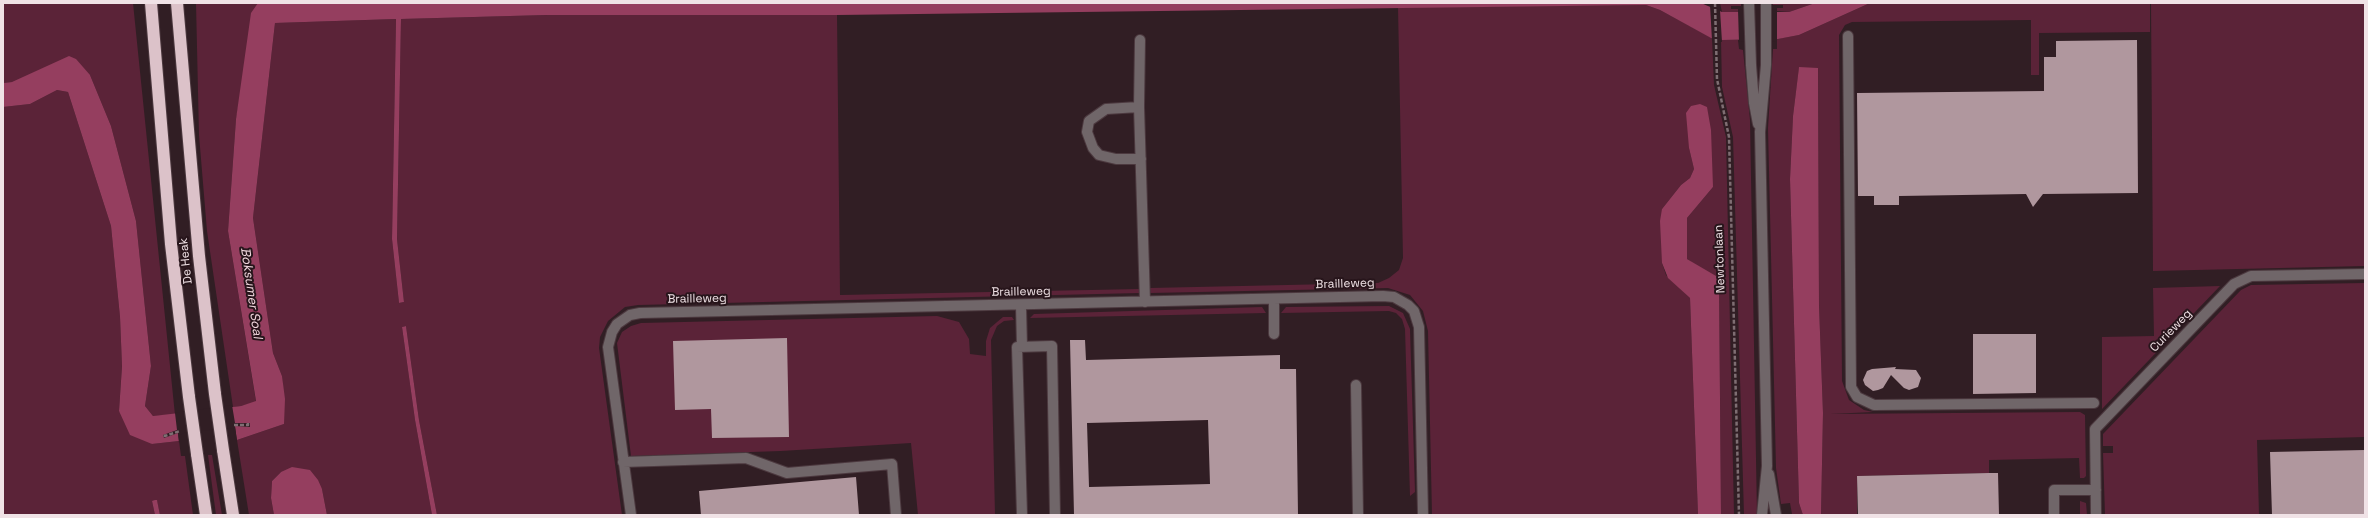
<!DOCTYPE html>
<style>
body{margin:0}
#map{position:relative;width:2368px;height:518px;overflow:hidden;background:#311e24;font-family:"Space Grotesk",sans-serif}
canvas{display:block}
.frame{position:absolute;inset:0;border:4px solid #f0e2e6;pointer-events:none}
</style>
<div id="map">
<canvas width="2368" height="518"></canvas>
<div class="frame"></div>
</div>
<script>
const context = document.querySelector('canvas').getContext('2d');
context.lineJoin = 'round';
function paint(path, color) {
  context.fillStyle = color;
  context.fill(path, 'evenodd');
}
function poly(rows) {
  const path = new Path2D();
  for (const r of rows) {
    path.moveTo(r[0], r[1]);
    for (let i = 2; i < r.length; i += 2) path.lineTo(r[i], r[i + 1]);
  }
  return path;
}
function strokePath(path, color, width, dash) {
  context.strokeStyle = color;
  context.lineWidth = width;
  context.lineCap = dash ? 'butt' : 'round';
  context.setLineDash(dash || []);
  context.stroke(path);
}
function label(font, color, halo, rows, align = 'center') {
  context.font = font + ' "Space Grotesk",sans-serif';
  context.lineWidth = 4;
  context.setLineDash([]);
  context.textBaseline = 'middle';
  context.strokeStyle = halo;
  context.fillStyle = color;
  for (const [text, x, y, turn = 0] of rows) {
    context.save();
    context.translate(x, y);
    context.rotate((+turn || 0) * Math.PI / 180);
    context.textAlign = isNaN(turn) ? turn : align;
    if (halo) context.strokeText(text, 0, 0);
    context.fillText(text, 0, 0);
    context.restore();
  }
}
const green = poly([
 [3,3,133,3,175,415,153,416,145,406,151,366,136,221,111,126,90,75,3,83],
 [196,3,258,3,236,119,228,231,256,402,241,406,233,407,207,231,199,135],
 [1720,3,1741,3,1741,6,1731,6,1731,9,1738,9,1738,12,1722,12],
 [1772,3,1815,3,1789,12,1777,11,1777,8,1783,8,1783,5,1773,5],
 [1870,3,2150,3,2150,32,2039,33,2039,75,2031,75,2031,20,1852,22,1845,25,1839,35,1842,381,1849,400,1864,410,1873,412,1830,414,2080,412,2085,415,2086,476,2084,478,2080,478,2079,458,1989,460,1989,473,1857,476,1857,515,1821,515,1823,413,1819,305,1818,68,1799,68,1793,116,1790,179,1799,503,1803,515,1783,515,1792,514,1790,503,1781,504,1776,468,1768,128,1773,49,1777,49,1777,39,1799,35],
 [2151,3,2365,3,2365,266,2153,271],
 [1646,5,1660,10,1712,38,1714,85,1726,137,1734,515,1721,515,1719,280,1687,259,1687,218,1713,187,1689,148,1694,169,1690,178,1681,185,1662,209,1662,263,1666,275,1690,298,1698,515,1432,515,1428,331,1423,311,1410,295,1388,288,1150,293,1150,288,1378,283,1389,278,1399,270,1403,258,1398,7],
 [547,15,837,15,840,295,1140,289,1140,293,638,305,625,307,608,321,600,337,599,348,622,515,437,515,419,420,406,326,402,327,415,420,432,515,327,515,322,489,281,472,272,481,271,498,274,515,249,515,237,440,284,424,282,376,273,353,253,218,275,23,396,19,392,239,399,303,404,302,397,239,401,19],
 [1721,40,1738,40,1739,49,1743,50,1750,120,1757,515,1744,515,1733,137,1722,87],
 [57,90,68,92,111,226,120,317,122,365,119,411,152,444,179,441,181,456,185,456,193,515,160,515,157,501,152,501,155,515,3,515,3,107,30,104],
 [2365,283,2365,437,2257,440,2259,515,2105,515,2103,453,2113,453,2113,446,2103,446,2103,434,2241,290,2251,285],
 [2220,286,2102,409,2102,337,2154,336,2153,288],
 [1389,306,1403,313,1410,329,1415,492,1410,496,1405,329,1402,319,1396,313,1389,311,1281,313,1286,307],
 [1262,307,1266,313,1030,318,1034,314],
 [937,316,959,322,969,339,970,354,986,356,986,341,990,328,1003,317,1012,317,1014,320,1004,321,997,326,991,340,995,515,918,515,911,443,781,451,631,456,617,343,622,332,631,326,641,323],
 [208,455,212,455,222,515,216,515],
 [2080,501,2086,503,2087,515,2080,515]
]);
const water = poly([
 [258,3,1701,3,1722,12,1789,12,1815,3,1870,3,1799,35,1778,39,1722,40,1711,38,1660,10,1646,5,837,15,547,15,401,19,397,239,404,302,399,303,392,239,396,19,275,23,253,218,273,353,282,376,285,399,284,424,237,440,235,427,224,426,178,433,179,441,152,444,130,435,119,411,122,366,120,317,111,226,68,92,57,90,30,104,3,107,3,83,12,82,69,56,76,59,90,75,111,126,136,221,151,366,145,406,153,416,241,406,256,401,228,231,236,119,251,13],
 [1799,67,1818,68,1819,305,1823,413,1821,515,1803,515,1799,503,1790,179,1793,116],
 [1700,104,1707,107,1711,130,1713,187,1687,218,1687,259,1716,276,1719,280,1721,515,1698,515,1690,298,1668,278,1662,263,1660,221,1662,209,1681,185,1690,178,1694,169,1689,148,1686,113,1691,106],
 [406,326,419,420,437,515,432,515,415,420,402,327],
 [292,467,310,470,318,480,322,489,327,515,274,515,271,498,272,481,281,472],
 [155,500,157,500,160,515,155,515,152,501]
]);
const pier = poly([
 [1710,5,1720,10,1722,42,1712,40],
 [1777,9,1777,41,1739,42,1738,10],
 [232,405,235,423,250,423,250,427,235,426,237,442,235,440,233,428,186,432,180,435,179,443,178,433,164,438,163,435,177,430,175,413]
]);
const building = poly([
 [2137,40,2138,193,2043,194,2033,207,2026,194,1899,196,1899,205,1874,205,1874,196,1858,196,1857,93,2044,91,2044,57,2056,57,2056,41],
 [1973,334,2036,334,2036,393,1973,394],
 [787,338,789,437,712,438,711,409,675,410,673,341],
 [1070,340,1085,340,1086,360,1280,355,1280,369,1296,369,1298,515,1074,515],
 [1208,420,1210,484,1089,487,1087,423],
 [1896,367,1895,369,1916,370,1921,378,1918,387,1909,390,1904,388,1891,375,1883,388,1878,390,1873,391,1865,385,1863,380,1867,371,1872,369],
 [2365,450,2365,515,2272,515,2270,452],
 [1989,473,1998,473,1999,515,1858,515,1857,476],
 [856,477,859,515,701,515,699,491]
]);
const path = poly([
 [1715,3,1717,79,1729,137,1739,515],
 [234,425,248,425,248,423],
 [164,435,165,436,180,431]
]);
const minor = poly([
 [1749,3,1751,65,1754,103,1758,124],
 [1848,36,1851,387,1857,397,1874,405,2094,403],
 [1140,40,1139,107,1145,302],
 [1139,107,1106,109,1089,121,1087,132,1093,148,1099,155,1116,159,1141,159],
 [1274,299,1274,334],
 [1021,306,1022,347],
 [1356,385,1358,515],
 [623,462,746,458,787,473,892,464,896,515],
 [1769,474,1776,515],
 [631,515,608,347,612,332,617,324,630,315,640,313,1383,296,1394,297,1408,305,1414,311,1419,327,1423,515],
 [1022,515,1017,347,1052,346,1055,515],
 [1762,515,1767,466,1760,132,1766,65,1766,3],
 [2054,515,2054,490,2096,490],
 [2096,515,2095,429,2234,284,2251,276,2365,274]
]);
const highway = poly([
 [151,3,171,244,189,397],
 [177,3,199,256,215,394],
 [223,450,233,515],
 [197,454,206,515]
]);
const highwayBridge = poly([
 [215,394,223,450],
 [189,397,197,454]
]);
const streetNames = [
 ["Newtonlaan",1720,259,-92],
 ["De Heak",186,261,-96],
 ["Brailleweg",1345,284,-2],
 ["Brailleweg",1021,292,-1],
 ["Brailleweg",697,299,-1],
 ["Curieweg",2171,331,-46]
];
const waterNames = [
 ["Boksumer Soal",251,293,82]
];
paint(green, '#5b2338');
paint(water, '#953e5f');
paint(pier, '#311e24');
paint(building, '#b0979e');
strokePath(minor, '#4c393f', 12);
strokePath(highway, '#4c393f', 14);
strokePath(path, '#7f6e73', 2.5, [4, 2]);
strokePath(minor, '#706669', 10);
strokePath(highway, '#dcc2c9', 12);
strokePath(highwayBridge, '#4c393f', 14, []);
strokePath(highwayBridge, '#dcc2c9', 12);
label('12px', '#f0e2e6', '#27151b', streetNames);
label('italic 13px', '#f1d7de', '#27151b', waterNames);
</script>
